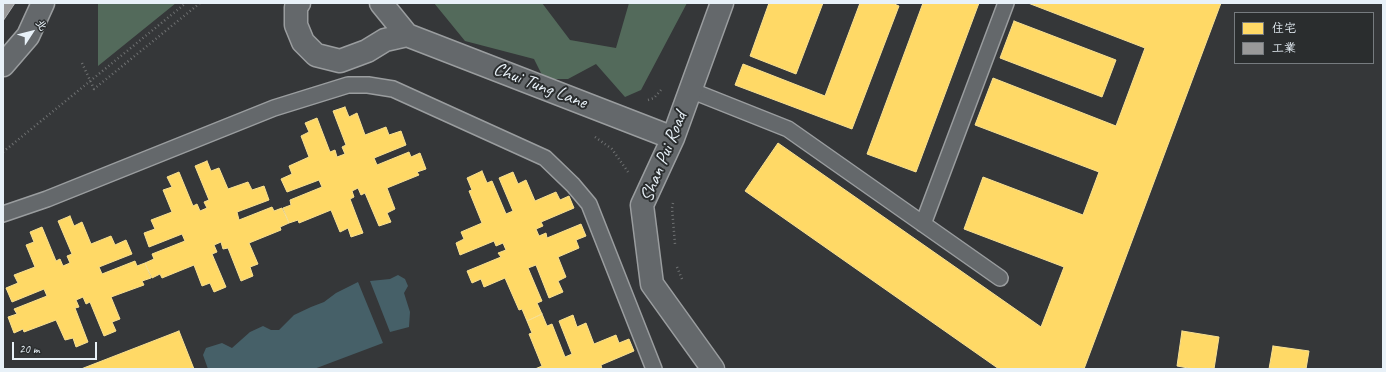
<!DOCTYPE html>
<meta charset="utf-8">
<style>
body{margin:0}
#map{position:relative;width:1386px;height:372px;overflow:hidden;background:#353739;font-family:Caveat,"LXGW WenKai TC",sans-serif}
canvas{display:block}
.frame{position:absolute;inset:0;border:4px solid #e8f1f8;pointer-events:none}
.legend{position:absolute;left:1234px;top:12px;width:140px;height:52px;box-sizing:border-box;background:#2a2d2e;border:1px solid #767b7f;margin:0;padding:5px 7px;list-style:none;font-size:12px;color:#e8f1f8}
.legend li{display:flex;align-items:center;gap:8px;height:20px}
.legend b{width:20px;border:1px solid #767b7f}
.north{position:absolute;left:12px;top:12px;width:40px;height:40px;-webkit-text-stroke:3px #2a2d2e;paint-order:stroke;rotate:54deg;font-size:11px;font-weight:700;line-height:16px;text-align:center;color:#e8f1f8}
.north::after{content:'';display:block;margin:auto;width:14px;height:18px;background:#e8f1f8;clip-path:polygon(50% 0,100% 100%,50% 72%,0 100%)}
.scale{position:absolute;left:12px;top:342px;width:85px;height:18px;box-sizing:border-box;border:2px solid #e8f1f8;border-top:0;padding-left:5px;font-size:12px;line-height:14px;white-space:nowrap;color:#e8f1f8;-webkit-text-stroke:3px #2a2d2e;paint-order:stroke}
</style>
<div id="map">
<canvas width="1386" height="372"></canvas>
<div class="frame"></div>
<ul class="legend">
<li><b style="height:11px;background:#ffd966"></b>住宅</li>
<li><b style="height:11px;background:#999"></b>工業</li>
</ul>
<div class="north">北</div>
<div class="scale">20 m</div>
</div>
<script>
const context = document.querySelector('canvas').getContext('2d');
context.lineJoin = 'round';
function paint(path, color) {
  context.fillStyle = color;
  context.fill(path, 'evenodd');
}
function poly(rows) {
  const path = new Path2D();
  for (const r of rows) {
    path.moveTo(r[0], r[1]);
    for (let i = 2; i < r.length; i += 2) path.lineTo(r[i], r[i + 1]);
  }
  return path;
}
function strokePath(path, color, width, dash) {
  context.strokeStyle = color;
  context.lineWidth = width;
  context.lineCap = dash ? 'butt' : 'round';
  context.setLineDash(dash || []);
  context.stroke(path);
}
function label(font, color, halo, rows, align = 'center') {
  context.font = font + ' Caveat,sans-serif';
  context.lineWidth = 4;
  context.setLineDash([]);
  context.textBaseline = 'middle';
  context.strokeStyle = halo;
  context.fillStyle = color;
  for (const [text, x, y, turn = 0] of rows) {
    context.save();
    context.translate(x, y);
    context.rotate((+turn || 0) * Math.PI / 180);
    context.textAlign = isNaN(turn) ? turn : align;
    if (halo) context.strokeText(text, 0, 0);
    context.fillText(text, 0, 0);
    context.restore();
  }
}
const green = poly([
 [98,3,176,3,98,66],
 [434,3,542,3,570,40,616,48,629,3,687,3,641,90,625,97,596,64,568,79,544,79,534,59,465,41]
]);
const water = poly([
 [398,275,405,279,408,286,404,293,410,312,409,327,390,332,370,281,390,279],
 [358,282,383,343,314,369,208,369,203,355,206,348,222,343,232,348,250,332,263,326,271,330,279,330,294,315,311,307,324,302,336,293]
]);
const homes = poly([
 [769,3,823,3,796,74,750,56,769,3],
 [860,3,892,3,899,6,852,129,735,85,743,64,825,96,860,3],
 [923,3,979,3,916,172,867,154,923,3],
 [1028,3,1221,3,1084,369,999,369,745,191,778,143,1041,327,1064,267,964,229,983,177,1083,215,1099,172,975,125,993,78,1116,126,1145,48,1028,3],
 [1014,21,1116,60,1102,97,1000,58,1014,21],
 [345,107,349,117,357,113,365,135,386,127,389,135,401,131,406,145,374,158,377,165,409,152,411,157,420,153,426,169,417,172,419,175,387,188,395,209,387,213,391,222,379,226,365,193,361,195,358,188,352,191,354,197,350,199,363,233,351,237,348,228,340,232,331,210,299,223,298,220,289,223,283,208,291,205,290,200,322,187,319,180,287,192,281,179,292,174,289,166,309,157,301,136,309,132,305,123,317,118,330,152,335,150,337,157,345,154,342,147,346,145,333,111,345,107],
 [207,161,211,171,219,168,228,189,248,182,252,190,264,186,269,200,237,212,239,220,272,207,274,211,282,208,289,223,280,227,281,230,249,243,258,264,250,267,253,276,241,281,228,248,223,249,221,242,214,245,217,252,212,254,226,287,214,292,210,283,202,286,194,265,162,278,160,274,152,278,145,263,154,259,152,254,185,241,182,234,149,247,144,233,155,229,151,220,172,212,163,190,172,187,167,177,179,172,193,206,197,204,200,211,207,208,204,202,209,200,195,166,207,161],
 [482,171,487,183,492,181,506,214,513,211,499,178,513,172,518,184,526,180,535,201,556,192,560,200,569,196,574,208,541,222,543,226,536,229,539,236,546,233,547,238,581,224,586,236,576,240,579,248,558,257,566,277,558,281,563,292,549,298,536,265,528,268,542,301,537,303,542,314,527,321,522,309,519,310,505,278,484,287,481,279,472,283,467,271,501,257,498,253,506,250,503,243,496,246,494,241,460,255,456,243,464,239,461,232,482,223,469,191,472,190,467,178,482,171],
 [70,216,74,226,82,222,91,244,111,236,115,245,126,240,132,254,99,267,102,274,135,261,137,266,145,263,151,278,142,281,144,285,111,297,120,319,112,322,116,331,104,336,90,302,86,304,83,297,76,300,79,307,75,308,88,342,76,347,73,338,65,340,56,320,24,332,23,329,14,333,8,317,17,314,14,309,47,296,44,289,12,302,6,288,18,283,14,275,35,267,26,245,34,242,30,232,42,227,56,261,60,259,63,266,70,263,67,256,72,254,58,221,70,216],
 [542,314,547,326,552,324,565,357,572,354,559,321,573,315,577,327,586,323,594,344,616,335,619,343,629,339,634,351,601,365,602,369,535,369,542,366,529,334,532,333,527,321,542,314],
 [179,331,194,369,81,369,179,331],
 [1182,331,1219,337,1214,369,1194,369,1177,366,1182,331],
 [1273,346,1309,351,1306,369,1269,369,1273,346]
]);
const industry = poly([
 [3,3,15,3,3,21,3,3]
]);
const path = poly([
 [82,63,94,89,200,3],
 [648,100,654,98,661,90],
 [595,137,612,149,628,172],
 [3,152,186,3],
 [673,203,672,208,675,244],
 [677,267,682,279]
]);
const lane = poly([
 [690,90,788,129,1000,278],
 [3,214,47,199,274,108,348,85,368,85,393,89,545,158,573,185,589,204,654,369],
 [923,224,1006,3]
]);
const street = poly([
 [299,3,296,7,296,25,303,42,316,55,340,61,367,51,385,40,407,35],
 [381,3,407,35,673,138],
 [713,369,652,284,642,205,673,138,722,3]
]);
const secondary = poly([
 [3,65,28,36,43,3]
]);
const streetNames = [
 ["Chui Tung Lane",540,86,21],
 ["Shan Pui Road",664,157,-68]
];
paint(green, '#536a5b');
paint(water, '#466068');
paint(homes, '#ffd966');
strokePath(homes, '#f8e092', 1);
paint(industry, '#999');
strokePath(industry, '#b1b3b6', 1);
strokePath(lane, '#9a9d9f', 18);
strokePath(street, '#9a9d9f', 25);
strokePath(secondary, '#9a9d9f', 25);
strokePath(path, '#6f7172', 2.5, [1, 3]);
strokePath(lane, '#64686b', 15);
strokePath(street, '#64686b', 22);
strokePath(secondary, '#64686b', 22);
label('19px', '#e8f1f8', '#2a2d2e', streetNames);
</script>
